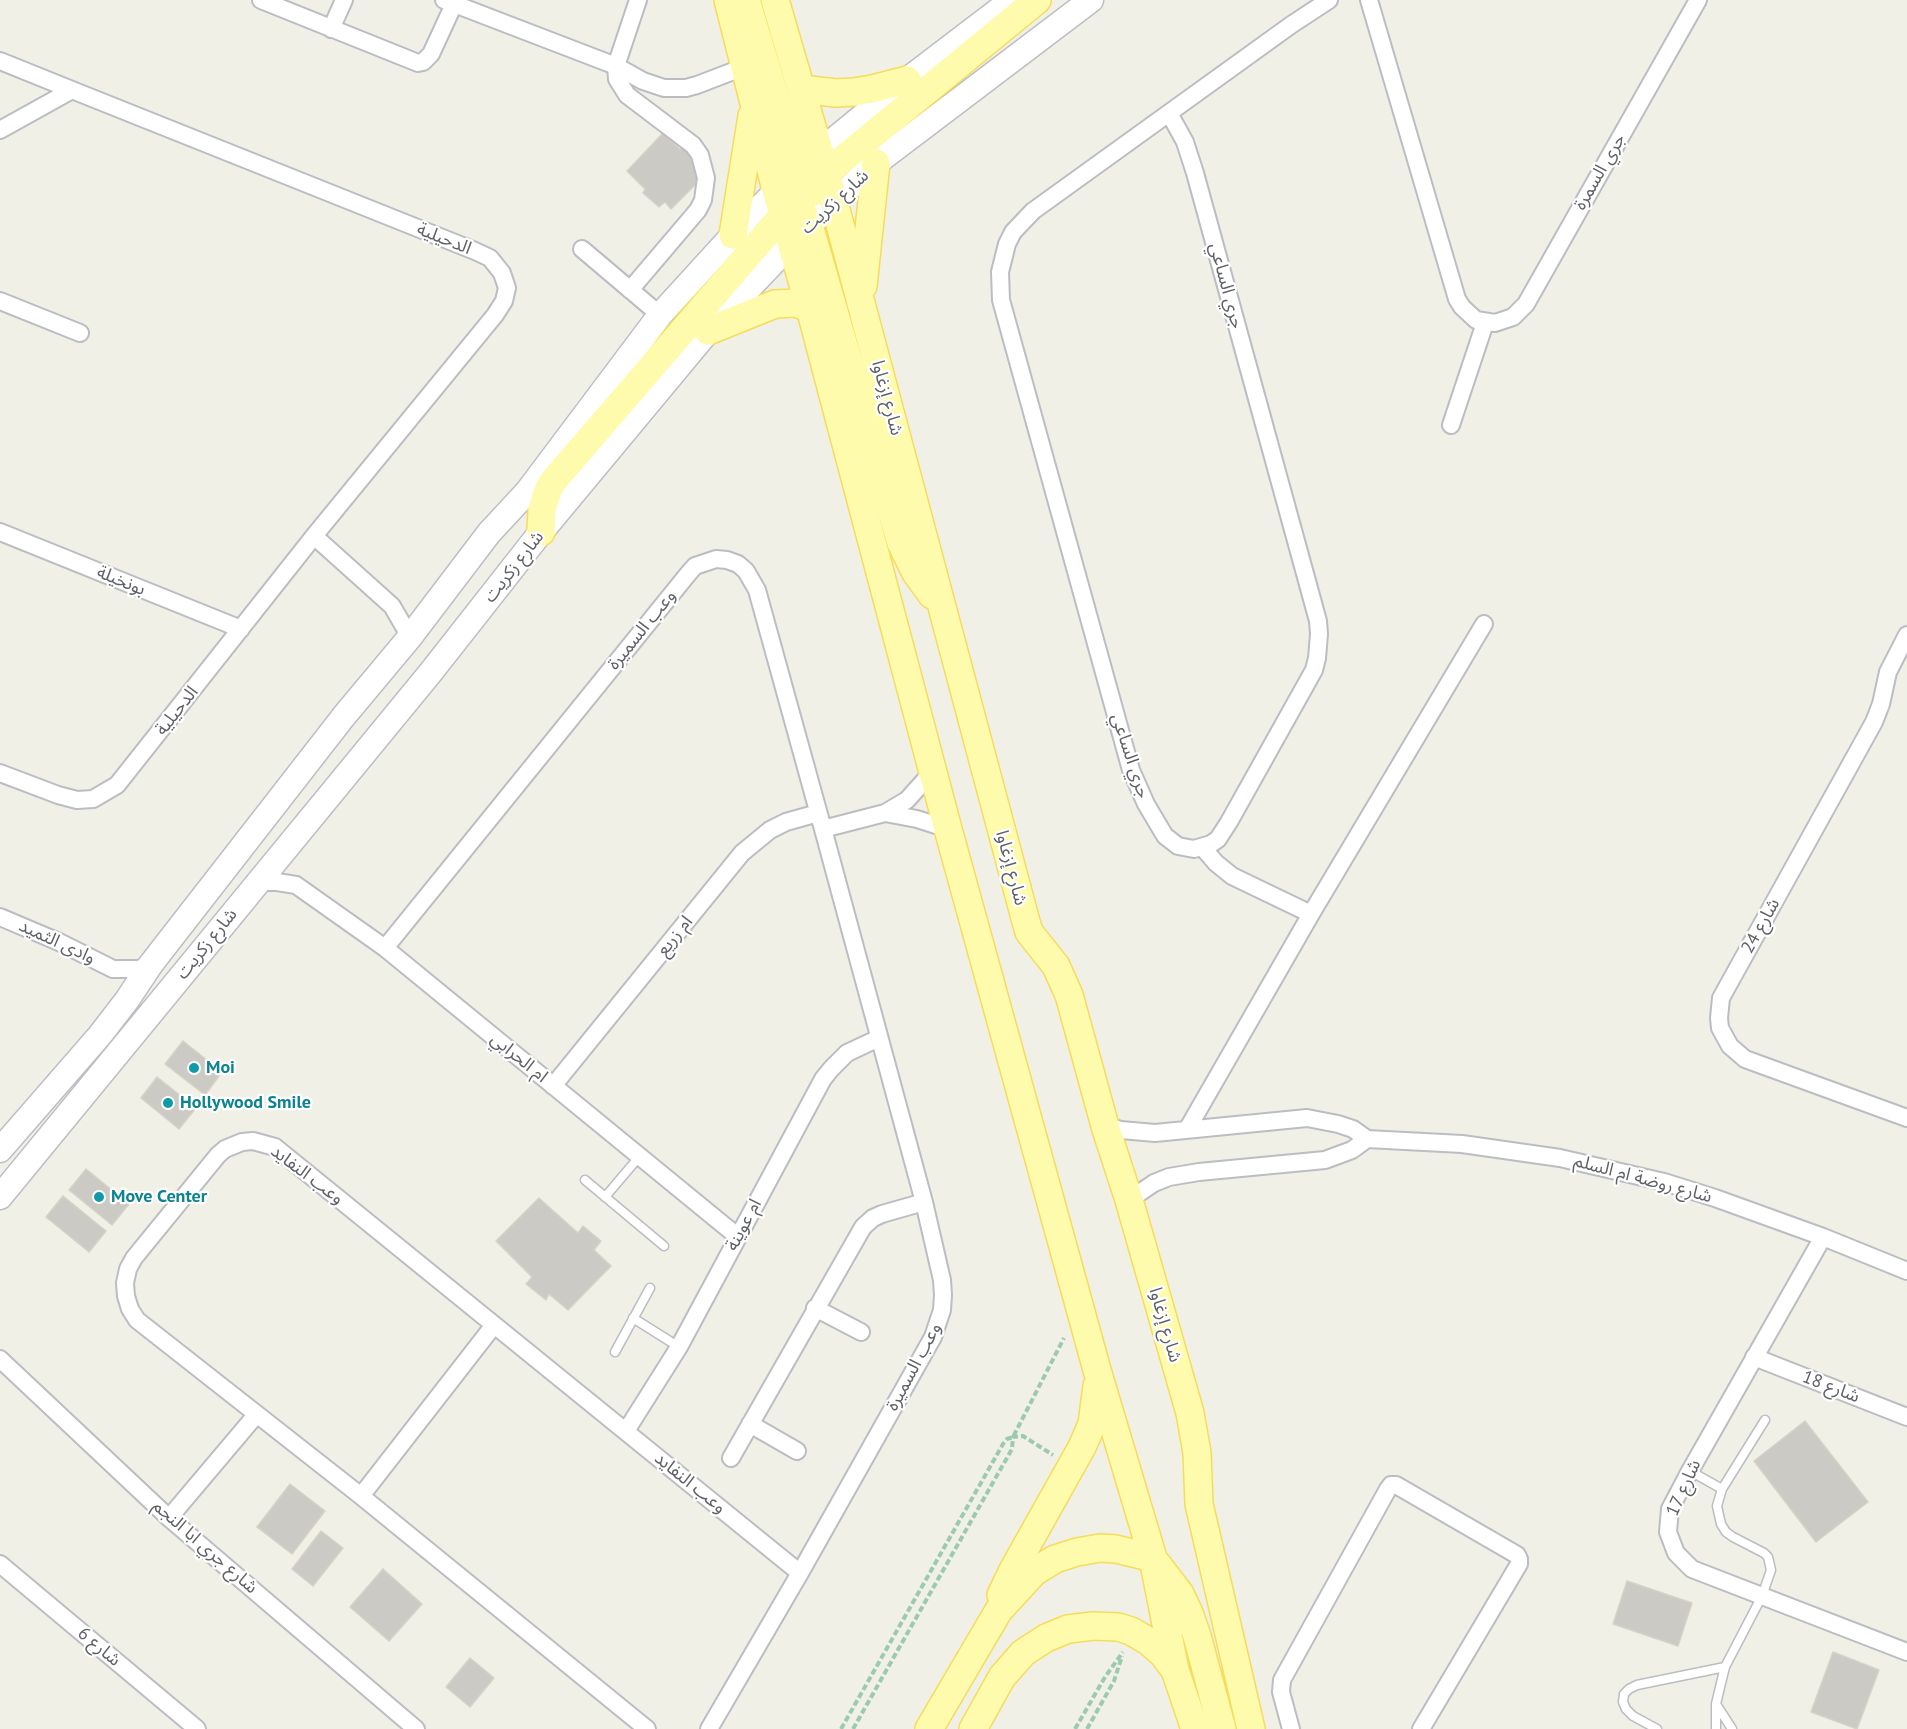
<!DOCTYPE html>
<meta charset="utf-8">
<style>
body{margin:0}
canvas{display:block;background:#f1f0e7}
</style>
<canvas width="1907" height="1729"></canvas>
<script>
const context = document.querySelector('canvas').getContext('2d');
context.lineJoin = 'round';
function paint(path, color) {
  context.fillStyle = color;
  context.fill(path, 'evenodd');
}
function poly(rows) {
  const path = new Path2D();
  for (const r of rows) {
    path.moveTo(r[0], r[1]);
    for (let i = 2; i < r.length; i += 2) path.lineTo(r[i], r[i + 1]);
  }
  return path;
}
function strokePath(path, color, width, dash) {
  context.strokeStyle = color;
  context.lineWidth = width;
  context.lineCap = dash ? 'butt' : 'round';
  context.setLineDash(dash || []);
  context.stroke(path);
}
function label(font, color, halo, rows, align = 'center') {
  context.font = font + ' "PT Sans","Noto Sans Arabic",sans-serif';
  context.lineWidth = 4.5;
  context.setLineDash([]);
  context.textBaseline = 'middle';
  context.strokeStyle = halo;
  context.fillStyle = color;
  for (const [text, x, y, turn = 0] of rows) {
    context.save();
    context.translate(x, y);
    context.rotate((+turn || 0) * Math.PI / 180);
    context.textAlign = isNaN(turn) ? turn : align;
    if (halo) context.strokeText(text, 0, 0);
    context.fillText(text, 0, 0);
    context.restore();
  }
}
const building = poly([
 [663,133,680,149,683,146,706,174,671,209,665,202,659,207,643,193,645,189,627,171,663,133],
 [183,1041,222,1072,205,1095,165,1064,183,1041],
 [157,1077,196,1108,179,1129,141,1098,157,1077],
 [86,1169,129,1204,112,1225,69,1190,86,1169],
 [63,1196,106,1231,89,1252,46,1217,63,1196],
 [539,1198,578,1233,583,1226,601,1241,594,1250,611,1266,568,1310,549,1294,546,1300,526,1284,532,1277,496,1241,539,1198],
 [1805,1421,1868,1502,1816,1542,1754,1461,1805,1421],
 [290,1484,325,1511,292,1554,257,1527,290,1484],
 [321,1531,343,1548,313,1586,292,1569,321,1531],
 [383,1569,422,1604,389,1641,350,1607,383,1569],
 [1627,1581,1692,1603,1678,1646,1613,1624,1627,1581],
 [1833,1652,1879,1670,1857,1729,1811,1712,1833,1652],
 [470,1658,494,1678,470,1707,446,1687,470,1658]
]);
const path = poly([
 [841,1729,1003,1444,1007,1439,1013,1437,1064,1338],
 [853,1729,1012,1449,1013,1437,1023,1436,1053,1455],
 [1075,1729,1105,1677,1123,1652],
 [1087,1729,1114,1681,1122,1656]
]);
const lane = poly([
 [585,1180,664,1246],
 [605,1197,639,1157],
 [633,1318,679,1347],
 [615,1352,650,1288],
 [1690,1471,1722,1489],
 [1716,1705,1716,1729],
 [1657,1729,1633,1716,1626,1709,1623,1702,1624,1694,1629,1689,1637,1685,1725,1667],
 [1732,1729,1716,1704,1721,1683,1725,1667,1762,1596,1771,1570,1768,1557,1764,1553,1733,1537,1726,1532,1721,1524,1717,1506,1722,1489,1765,1420]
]);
const street = poly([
 [261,0,418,63,423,62,431,54,454,4,453,0],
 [444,0,616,66,643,81,664,88,686,88,697,85,744,67],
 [1369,0,1457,299,1462,307,1476,320,1495,323,1513,317,1526,304,1698,0],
 [331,29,344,0],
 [0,61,72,90,0,130],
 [1169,113,1185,142,1195,173,1318,621,1319,634,1317,658,1314,670,1229,822,1218,839,1211,844,1194,849,1178,846,1165,836,1146,804,1131,770,1001,300,1000,272,1007,244,1013,232,1033,211,1291,25,1329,0],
 [582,249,660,315],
 [630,290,698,210,703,200,706,178,700,155,693,145,627,95,617,79,616,66,638,0],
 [0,301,80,333],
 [1451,425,1485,323],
 [0,532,241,629],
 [314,536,392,606,410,637],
 [1907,635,1888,672,1881,704,1874,722,1721,998,1719,1018,1720,1028,1730,1046,1745,1059,1907,1118],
 [0,773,58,795,77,800,93,799,117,785,314,536,495,315,504,301,507,288,502,273,490,258,475,251,72,90],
 [885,813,917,819,948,829],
 [823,829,885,813,907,800,933,771],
 [1203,848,1216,863,1232,876,1311,914],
 [258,882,277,882,296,885,385,948,737,1236],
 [0,917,59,942,113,969,139,969,151,964],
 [385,948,688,574,695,566,716,559,727,560,738,564,746,571,757,590,823,829,924,1202,942,1280,943,1295,942,1310,933,1337,800,1573,709,1729],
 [553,1086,742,853,770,830,786,822,818,813],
 [1105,1126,1121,1130,1155,1133,1307,1118,1338,1124,1353,1129,1367,1139,1462,1144,1560,1158,1664,1182,1715,1198,1823,1237,1907,1271],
 [1188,1128,1311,914,1484,624],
 [1129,1200,1154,1183,1169,1177,1199,1172,1325,1160,1352,1150,1367,1139],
 [1823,1237,1690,1471,1670,1509,1668,1532,1676,1553,1692,1569,1907,1652],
 [815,1308,861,1332],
 [1754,1357,1907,1417],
 [0,1359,169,1518,416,1729],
 [750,1424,797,1451],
 [626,1431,679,1347,823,1079,831,1069,847,1053,879,1038],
 [731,1458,863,1227,873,1218,882,1214,924,1202],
 [361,1496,494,1325],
 [169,1518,256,1415],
 [0,1564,197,1729],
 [647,1729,361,1496,137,1320,130,1309,126,1296,125,1283,128,1269,134,1258,218,1155,225,1149,242,1142,253,1141,275,1147,800,1573],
 [1291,1729,1281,1692,1282,1680,1388,1489,1391,1485,1396,1485,1517,1555,1519,1559,1519,1564,1421,1729]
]);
const secondary = poly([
 [0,1150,100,1035,127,1000,151,964,344,716,410,637,489,533,527,492,660,315,733,235,797,170,907,80,1012,0],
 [0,1197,431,672,541,532,708,331,809,225,876,163,1091,0]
]);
const primary = poly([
 [728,0,776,190,810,308,948,829,1097,1370,1153,1558,1175,1670,1195,1729],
 [746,0,797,170,804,184,812,193],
 [775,0,834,202,1025,918,1029,932,1056,966,1069,995,1105,1126,1129,1200,1190,1413,1197,1453,1199,1504,1251,1729],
 [801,89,836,93,854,92,872,89,907,80],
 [815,184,826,173,1037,0],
 [782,192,789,196,800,207,809,225,901,543,916,573,932,595],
 [733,235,752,116],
 [863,286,876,163],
 [708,331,775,304,795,303,810,308],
 [541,532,542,509,549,488,555,479,787,210,804,184,819,152],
 [1157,1564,1180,1594,1189,1613,1197,1636,1222,1729],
 [1001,1595,1013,1570,1082,1447,1092,1424,1097,1386],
 [929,1729,999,1610,1034,1572,1055,1559,1077,1552,1100,1548,1116,1549,1153,1558],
 [973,1729,1002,1677,1023,1653,1046,1638,1068,1629,1093,1626,1118,1627,1131,1631,1148,1641,1163,1654,1174,1669]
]);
const markers = [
 [194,1068,6,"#0f9aa8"],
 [168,1103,6,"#0f9aa8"],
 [99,1197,6,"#0f9aa8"]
];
const streetNames = [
 ["جري السمرة",1600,172,-60],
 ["شارع زكريت",835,202,-43],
 ["الدحيلية",444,239,22],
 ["جري الساعي",1226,286,75],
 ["شارع إزغاوا",887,398,75],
 ["شارع زكريت",514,567,-52],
 ["بونخيلة",121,581,22],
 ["وعب السميرة",642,630,-51],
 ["الدحيلية",177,711,-52],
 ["جري الساعي",1130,756,72],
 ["شارع إزغاوا",1011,868,75],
 ["شارع 24",1761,926,-61],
 ["ام زريع",675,936,-51],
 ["وادى الثميد",57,942,25],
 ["شارع زكريت",207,944,-51],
 ["ام الحرابي",519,1058,39],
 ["وعب النفايد",307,1175,37],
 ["شارع روضة ام السلم",1643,1179,15],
 ["ام عوينة",744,1225,-62],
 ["شارع إزغاوا",1165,1325,74],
 ["وعب السميرة",914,1367,-62],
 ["شارع 18",1831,1387,21],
 ["وعب النفايد",690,1483,39],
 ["شارع 17",1684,1488,-66],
 ["شارع جري ابا النجم",205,1547,41],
 ["شارع 6",99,1647,40]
];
const cultureNames = [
 ["Moi",206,1068],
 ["Hollywood Smile",180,1103],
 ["Move Center",111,1197]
];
paint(building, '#cccac4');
strokePath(building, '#d6d2c5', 1.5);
strokePath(lane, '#bbbdc2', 11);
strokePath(street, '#bbbdc2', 20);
strokePath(secondary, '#bcbec5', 27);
strokePath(primary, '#f6dc5a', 30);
strokePath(path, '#9bcaae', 4, [6, 3]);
strokePath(lane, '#fff', 8);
strokePath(street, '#fff', 16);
strokePath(secondary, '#fff', 24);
strokePath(primary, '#fffbad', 27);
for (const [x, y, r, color] of markers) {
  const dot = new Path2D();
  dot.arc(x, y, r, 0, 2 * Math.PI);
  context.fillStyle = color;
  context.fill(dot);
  strokePath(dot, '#fff', 2);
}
label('18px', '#5e6167', '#fff', streetNames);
label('bold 18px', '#0d838f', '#fff', cultureNames, 'left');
</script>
